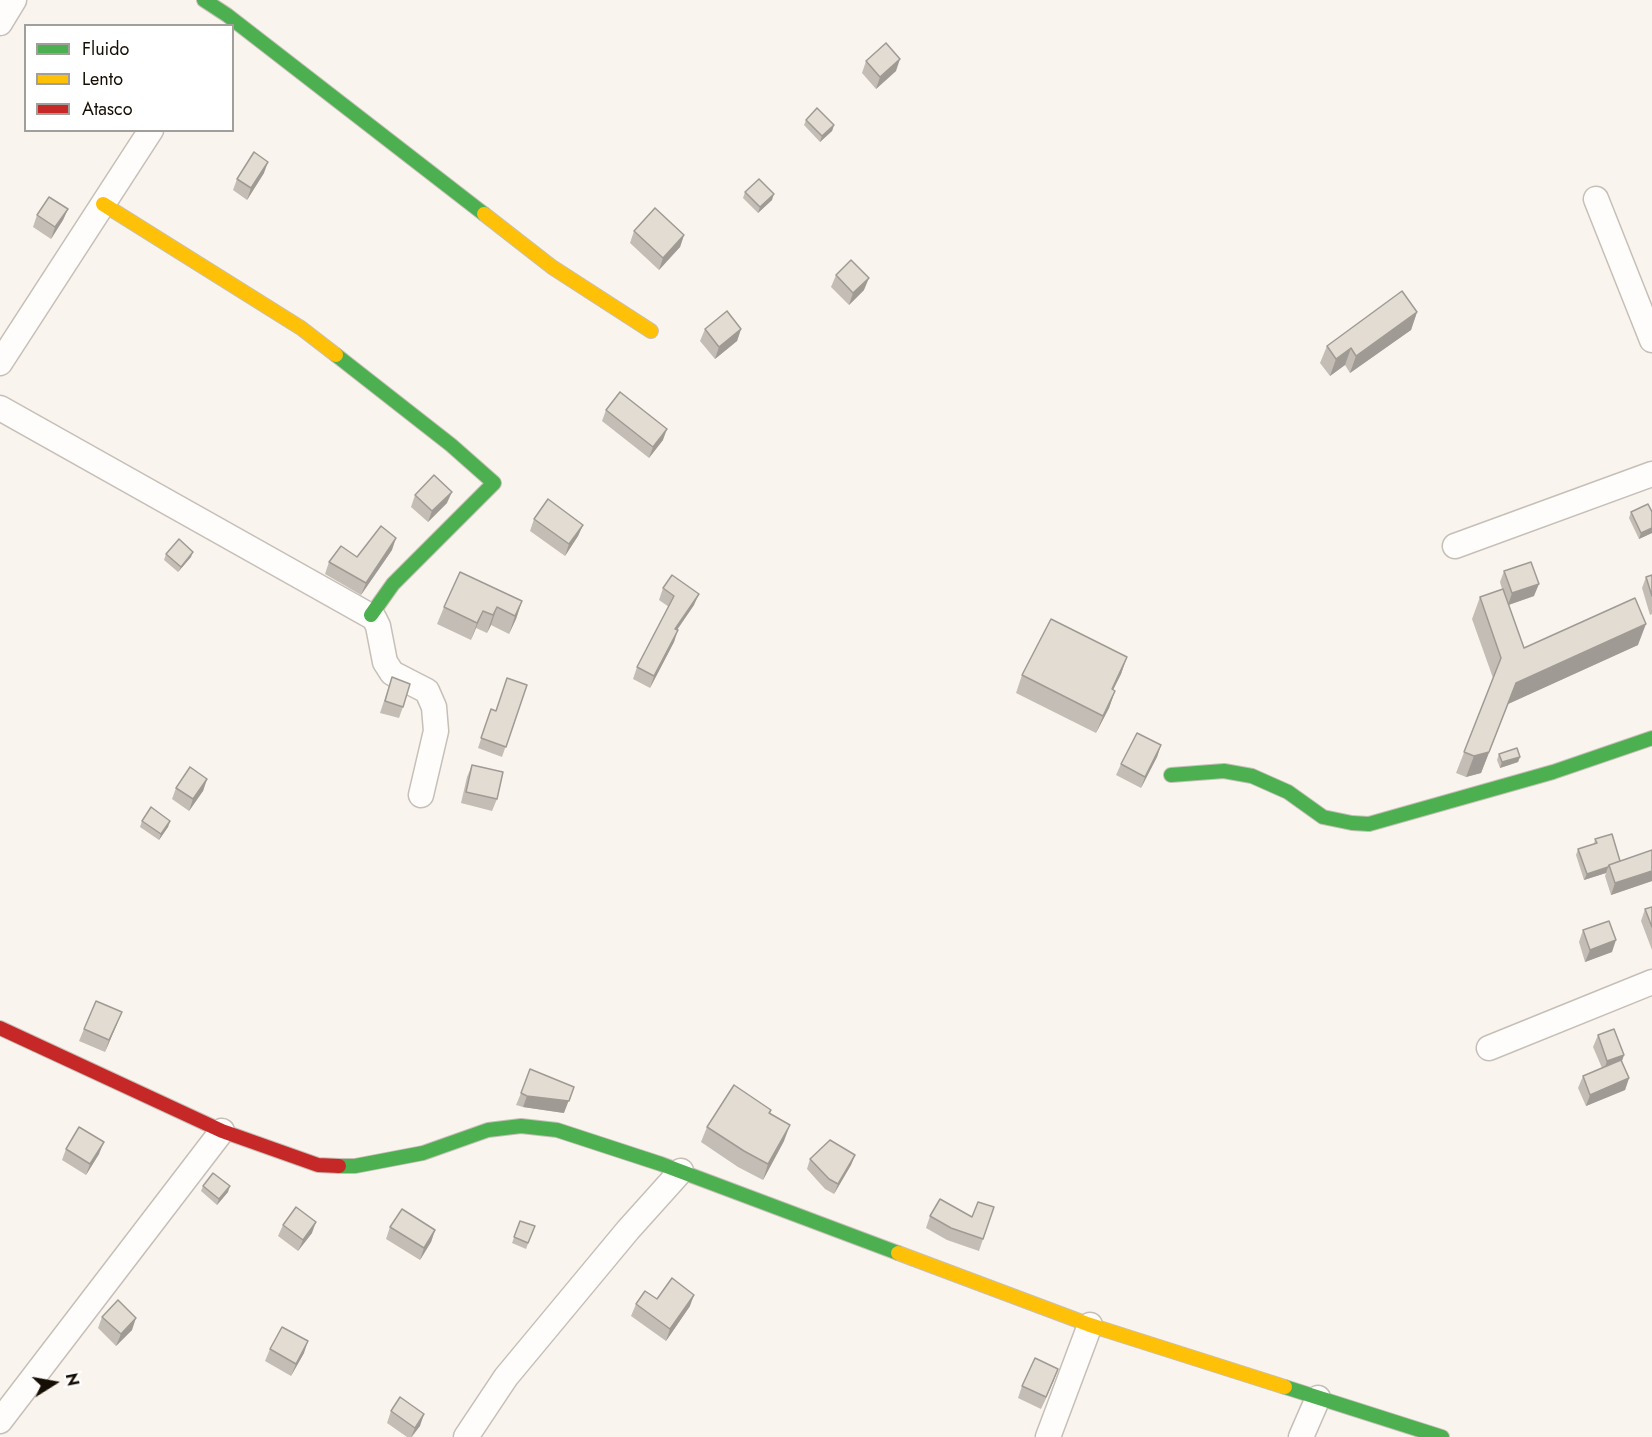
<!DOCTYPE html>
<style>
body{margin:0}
#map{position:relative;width:1652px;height:1437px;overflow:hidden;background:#faf4ee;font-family:Jost,sans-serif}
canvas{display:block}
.legend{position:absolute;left:24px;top:24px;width:210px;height:108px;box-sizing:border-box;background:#fff;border:2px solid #a19f9b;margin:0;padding:8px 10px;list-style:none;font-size:18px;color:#150e04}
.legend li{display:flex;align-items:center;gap:12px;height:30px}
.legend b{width:30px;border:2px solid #a19f9b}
.north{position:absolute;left:24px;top:1353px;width:60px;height:60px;-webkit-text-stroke:4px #fff;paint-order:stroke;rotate:79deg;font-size:16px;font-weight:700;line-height:24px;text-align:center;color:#150e04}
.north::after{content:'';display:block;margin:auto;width:21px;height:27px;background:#150e04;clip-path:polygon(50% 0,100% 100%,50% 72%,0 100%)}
</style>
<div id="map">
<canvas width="1652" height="1437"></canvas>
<ul class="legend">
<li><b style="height:8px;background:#4caf50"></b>Fluido</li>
<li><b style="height:8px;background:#ffc107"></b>Lento</li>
<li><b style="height:8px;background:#c62828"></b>Atasco</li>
</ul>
<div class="north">N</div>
</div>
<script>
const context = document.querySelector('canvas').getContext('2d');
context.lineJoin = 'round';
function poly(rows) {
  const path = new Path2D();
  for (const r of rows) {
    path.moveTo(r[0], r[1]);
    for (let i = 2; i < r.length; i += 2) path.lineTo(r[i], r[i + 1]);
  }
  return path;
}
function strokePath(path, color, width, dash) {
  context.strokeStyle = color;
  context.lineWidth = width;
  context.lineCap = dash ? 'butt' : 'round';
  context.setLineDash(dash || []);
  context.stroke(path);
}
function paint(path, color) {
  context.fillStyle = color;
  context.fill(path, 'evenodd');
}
const street = poly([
 [0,23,14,0],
 [1596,199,1652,340],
 [0,363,151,130],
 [0,408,374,618,378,626,385,662,392,673,427,691,434,707,436,731,421,795],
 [1455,546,1652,474],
 [1489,1048,1652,982],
 [0,1421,222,1131],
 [466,1437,506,1377,628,1230,681,1171],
 [1048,1437,1090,1325],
 [1301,1437,1318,1398]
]);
const fast = poly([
 [204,0,227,15,484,214],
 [336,355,451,445,494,483,393,584,371,615],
 [1171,775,1224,771,1252,776,1288,792,1323,817,1352,823,1369,824,1553,772,1652,738],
 [339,1166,355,1166,423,1153,488,1130,521,1126,557,1130,661,1164,898,1253],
 [1285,1387,1442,1437]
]);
const slow = poly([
 [103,204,301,328,336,355],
 [484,214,552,267,651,331],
 [898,1253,1090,1325,1285,1387]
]);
const jam = poly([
 [0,1028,222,1131,318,1165,339,1166]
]);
const wall = poly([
 [866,61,896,71,876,89,862,73],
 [806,120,834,125,832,131,820,142,804,125],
 [264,173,247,200,233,190,237,179],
 [745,192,772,200,758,213,743,198],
 [68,209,63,220,51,239,33,227,37,215],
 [634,231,684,235,680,247,659,270,630,243],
 [836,275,864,290,849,305,831,287],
 [1417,312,1411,330,1350,373,1345,365,1330,376,1320,363,1327,346],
 [705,329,741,329,737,341,715,359,700,341],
 [606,410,663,440,649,458,602,421],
 [415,495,447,503,428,522,411,507],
 [1631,512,1652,512,1652,533,1639,539,1629,518],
 [534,519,583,525,578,536,565,556,530,531],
 [392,550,361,595,325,574,329,562],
 [166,554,191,557,178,572,164,560],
 [1504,571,1534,596,1509,605,1524,648,1638,645,1508,704,1481,773,1466,777,1456,773,1493,678,1472,619,1480,597,1502,589,1500,582],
 [1652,575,1652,614,1650,615,1642,588,1646,577],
 [663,588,694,605,677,630,674,642,650,688,633,679,637,667,669,607,659,600],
 [522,601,516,619,509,634,491,625,487,633,476,628,471,640,437,624,444,607],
 [1127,657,1121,674,1113,690,1115,691,1109,708,1096,733,1016,693,1022,675],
 [392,677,403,707,399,718,380,713],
 [527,685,502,757,478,748,491,709,495,711],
 [1161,745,1157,757,1141,788,1116,775,1121,764],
 [1499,754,1520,757,1518,762,1500,768,1497,760],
 [472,765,497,799,492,811,461,803,467,777],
 [207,779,203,791,189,811,172,799,176,788],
 [142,821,170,821,168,827,159,840,140,827],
 [1595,839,1620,861,1652,850,1652,881,1611,895,1605,876,1606,873,1584,880,1576,855,1578,849,1594,844],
 [1652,907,1652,950,1641,921,1645,909],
 [1583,930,1612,952,1585,962,1579,942],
 [117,1024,105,1052,79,1041,84,1029],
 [1598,1035,1624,1055,1622,1061,1629,1078,1625,1090,1586,1106,1578,1088,1583,1076,1602,1068,1593,1047],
 [521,1093,564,1113,523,1107,516,1105],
 [771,1110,770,1114,784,1141,763,1180,738,1167,701,1142,707,1127],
 [66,1149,99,1154,86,1175,62,1160],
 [855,1155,851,1165,834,1194,825,1189,807,1169,810,1159],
 [203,1186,228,1192,217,1205,201,1191],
 [994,1207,979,1251,947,1240,926,1228,930,1216,972,1217],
 [520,1221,535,1226,526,1249,512,1243],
 [283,1225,312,1233,298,1251,278,1236],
 [390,1227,435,1230,431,1242,420,1260,386,1239],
 [657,1299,690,1306,666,1341,631,1316,636,1304],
 [102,1317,132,1330,116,1346,98,1328],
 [270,1349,304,1353,291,1376,265,1361],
 [1054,1380,1041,1409,1018,1398,1022,1386],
 [391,1411,420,1426,412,1437,407,1437,387,1423]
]);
const shadedWall = poly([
 [900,59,896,71,876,89,880,77],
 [834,125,832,131,820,142,822,136],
 [268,162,264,173,247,200,251,188],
 [774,194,772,200,758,213,760,207],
 [68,209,63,220,51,239,55,227],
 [684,235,680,247,659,270,663,258],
 [869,278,864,290,849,305,853,293],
 [1417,312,1411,330,1350,373,1356,356],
 [741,329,737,341,715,359,719,347],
 [1351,348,1345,365,1330,376,1336,359],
 [667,429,663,440,649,458,653,447],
 [452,492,447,503,428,522,432,511],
 [583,525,578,536,565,556,569,544],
 [1652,528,1652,533,1639,539,1641,533],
 [396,538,392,550,361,595,366,583],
 [193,552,191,557,178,572,181,567],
 [1539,584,1534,596,1508,605,1512,593],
 [699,594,694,605,670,640,675,629],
 [522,601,516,619,509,634,515,616],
 [497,607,491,625,487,633,493,615],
 [483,611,476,628,471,640,477,623],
 [1646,624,1638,645,1508,704,1481,773,1466,777,1474,756,1516,683],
 [678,630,674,642,650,688,654,676],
 [1127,657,1121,674,1105,706,1112,689],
 [1115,691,1109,708,1096,733,1103,716],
 [1161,745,1157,757,1141,788,1145,777],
 [1520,757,1518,762,1500,768,1502,762],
 [207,779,203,791,189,811,193,799],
 [170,821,168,827,159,840,161,834],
 [1608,867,1606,873,1584,880,1587,874],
 [1652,871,1652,881,1611,895,1615,883],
 [1616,940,1612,952,1585,962,1590,950],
 [122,1012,117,1024,105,1052,109,1040],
 [1624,1055,1620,1066,1603,1073,1607,1061],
 [1629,1078,1625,1090,1586,1106,1590,1095],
 [574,1087,564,1113,523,1107,527,1096],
 [790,1125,784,1141,763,1180,768,1164],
 [104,1142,99,1154,86,1175,90,1164],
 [855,1155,851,1165,834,1194,838,1184],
 [230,1186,228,1192,217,1205,219,1199],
 [316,1222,312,1233,298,1251,303,1240],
 [435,1230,431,1242,420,1260,424,1248],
 [694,1295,690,1306,666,1341,670,1329],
 [136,1318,132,1330,116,1346,121,1334],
 [308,1341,304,1353,291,1376,296,1364],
 [1058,1369,1054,1380,1041,1409,1046,1397],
 [424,1414,420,1426,411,1437,415,1428]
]);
const building = poly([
 [886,43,900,59,880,77,866,61,886,43],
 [817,108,834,125,822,136,806,120,817,108],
 [254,152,268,162,251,188,237,179,254,152],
 [759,179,774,194,760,207,745,192,759,179],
 [49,197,68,209,55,227,37,215,49,197],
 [655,208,684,235,663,258,634,231,655,208],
 [851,260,869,278,853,293,836,275,851,260],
 [1402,291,1417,312,1356,356,1351,348,1336,359,1327,346,1402,291],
 [727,311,741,329,719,347,705,329,727,311],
 [620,392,667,429,653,447,606,410,620,392],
 [434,475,452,492,432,511,415,495,434,475],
 [548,499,583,525,569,544,534,519,548,499],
 [1648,504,1652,512,1652,528,1641,533,1631,512,1648,504],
 [381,526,396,538,366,583,329,562,341,546,357,557,381,526],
 [179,539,193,552,181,567,166,554,179,539],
 [1531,562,1539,584,1512,593,1504,571,1531,562],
 [460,572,522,601,515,616,497,607,493,615,483,611,477,623,444,607,460,572],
 [672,575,699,594,675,629,678,630,654,676,637,667,674,596,663,588,672,575],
 [1652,575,1652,596,1646,577,1652,575],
 [1503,589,1524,648,1635,598,1646,624,1516,683,1489,752,1474,756,1464,752,1501,658,1480,597,1503,589],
 [1051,619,1127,657,1112,689,1115,691,1103,716,1022,675,1051,619],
 [392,677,410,684,403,707,385,701,392,677],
 [507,678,527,685,506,747,481,738,491,709,496,711,507,678],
 [1137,733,1161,745,1145,777,1121,764,1137,733],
 [1517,748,1520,757,1502,762,1499,754,1517,748],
 [472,765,503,772,497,799,466,792,472,765],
 [190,767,207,779,193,799,176,788,190,767],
 [151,807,170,821,161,834,142,821,151,807],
 [1612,834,1620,861,1609,865,1608,867,1587,874,1578,849,1597,843,1595,839,1612,834],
 [1652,850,1652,871,1615,883,1609,865,1652,850],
 [1652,907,1652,927,1645,909,1652,907],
 [1609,921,1616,940,1590,950,1583,930,1609,921],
 [96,1001,122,1012,109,1040,84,1029,96,1001],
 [1614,1029,1624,1055,1607,1061,1598,1035,1614,1029],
 [1621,1060,1629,1078,1590,1095,1583,1076,1621,1060],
 [530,1069,574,1087,569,1101,527,1096,521,1093,530,1069],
 [734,1085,771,1110,769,1113,790,1125,768,1164,744,1151,707,1127,734,1085],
 [79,1127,104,1142,90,1164,66,1149,79,1127],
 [830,1140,855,1155,838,1184,829,1179,810,1159,830,1140],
 [213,1173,230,1186,219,1199,203,1186,213,1173],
 [940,1199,972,1217,978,1202,994,1207,983,1239,951,1228,930,1216,940,1199],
 [296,1207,316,1222,303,1240,283,1225,296,1207],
 [402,1209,435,1230,424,1248,390,1227,402,1209],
 [520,1221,535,1226,528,1243,514,1237,520,1221],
 [672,1278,694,1295,670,1329,636,1304,645,1291,657,1299,672,1278],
 [118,1300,136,1318,121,1334,102,1317,118,1300],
 [282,1327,308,1341,296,1364,270,1349,282,1327],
 [1035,1358,1058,1369,1046,1397,1022,1386,1035,1358],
 [400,1397,424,1414,415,1428,391,1411,400,1397]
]);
strokePath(street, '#c6bfb7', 27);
strokePath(fast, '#c6bfb7', 16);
strokePath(slow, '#c6bfb7', 16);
strokePath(jam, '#c6bfb7', 16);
strokePath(street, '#fefdfc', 24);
strokePath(fast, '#4caf50', 14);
strokePath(slow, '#ffc107', 14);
strokePath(jam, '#c62828', 14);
paint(wall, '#c3bdb5');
paint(shadedWall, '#9f9a94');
paint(building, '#e3dcd3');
strokePath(building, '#9f9a94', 1.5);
</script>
